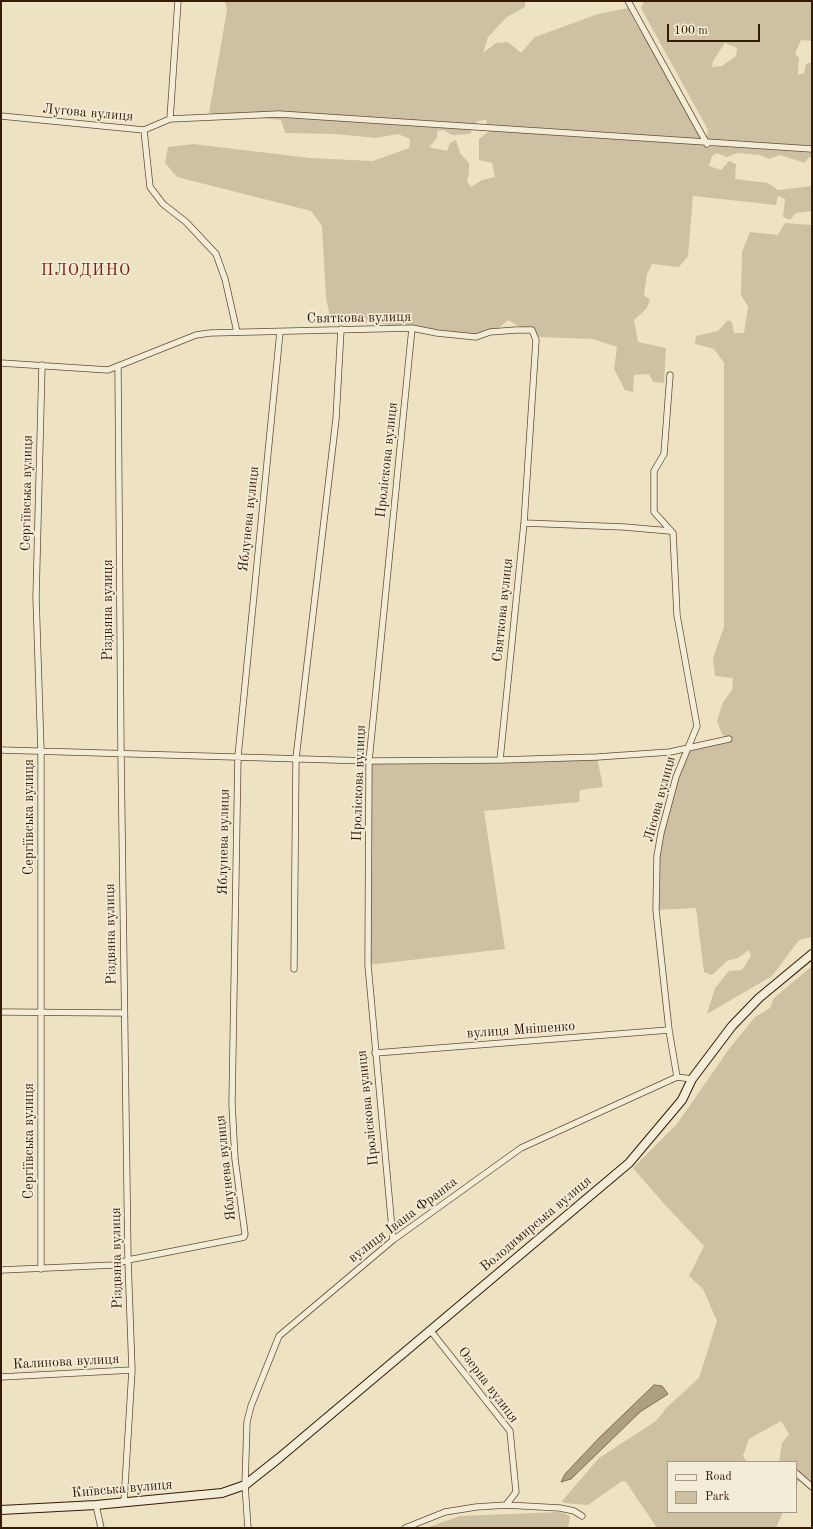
<!DOCTYPE html>
<meta charset="utf-8">
<style>
body{margin:0}
#map{position:relative;width:813px;height:1529px;overflow:hidden;background:#ede3c3;font-family:"Old Standard TT",serif}
canvas{display:block}
.frame{position:absolute;inset:0;border:2px solid #361a05;pointer-events:none}
.legend{position:absolute;left:667px;top:1461px;width:130px;height:52px;box-sizing:border-box;background:#f3edd8;border:1px solid #a79984;margin:0;padding:5px 7px;list-style:none;font-size:12px;color:#361a05}
.legend li{display:flex;align-items:center;gap:8px;height:20px}
.legend b{width:20px;border:1px solid #a79984}
.scale{position:absolute;left:667px;top:24px;width:93px;height:18px;box-sizing:border-box;border:2px solid #361a05;border-top:0;padding-left:5px;font-size:12px;line-height:14px;white-space:nowrap;color:#361a05;-webkit-text-stroke:3px #f3edd8;paint-order:stroke}
</style>
<div id="map">
<canvas width="813" height="1529"></canvas>
<div class="frame"></div>
<ul class="legend">
<li><b style="height:5px;background:#f3edd8"></b>Road</li>
<li><b style="height:11px;background:#cec1a3"></b>Park</li>
</ul>
<div class="scale">100 m</div>
</div>
<script>
const context = document.querySelector('canvas').getContext('2d');
context.lineJoin = 'round';
function paint(path, color) {
  context.fillStyle = color;
  context.fill(path, 'evenodd');
}
function poly(rows) {
  const path = new Path2D();
  for (const r of rows) {
    path.moveTo(r[0], r[1]);
    for (let i = 2; i < r.length; i += 2) path.lineTo(r[i], r[i + 1]);
  }
  return path;
}
function strokePath(path, color, width, dash) {
  context.strokeStyle = color;
  context.lineWidth = width;
  context.lineCap = dash ? 'butt' : 'round';
  context.setLineDash(dash || []);
  context.stroke(path);
}
function label(font, color, halo, rows, align = 'center') {
  context.font = font + ' "Old Standard TT",serif';
  context.lineWidth = 3.5;
  context.setLineDash([]);
  context.textBaseline = 'middle';
  context.strokeStyle = halo;
  context.fillStyle = color;
  for (const [text, x, y, turn = 0] of rows) {
    context.save();
    context.translate(x, y);
    context.rotate((+turn || 0) * Math.PI / 180);
    context.textAlign = isNaN(turn) ? turn : align;
    if (halo) context.strokeText(text, 0, 0);
    context.fillText(text, 0, 0);
    context.restore();
  }
}
const green = poly([
 [225,1,525,1,525,7,507,17,488,37,483,53,496,43,508,42,521,53,535,37,598,14,628,8,635,22,706,141,708,130,641,8,644,1,809,1,812,3,812,41,801,40,795,54,799,58,798,75,804,73,806,64,812,62,812,159,809,157,805,163,780,155,769,159,760,155,737,153,727,157,717,153,712,156,709,166,721,170,729,161,736,164,735,179,768,183,778,190,812,186,812,211,796,213,790,220,783,217,785,199,778,196,776,205,693,196,688,256,679,267,652,264,647,274,644,295,650,300,646,309,634,320,638,342,666,348,664,383,653,382,649,374,634,375,633,392,625,390,614,369,617,347,593,339,538,337,508,320,491,335,425,330,375,323,331,321,326,298,322,226,311,211,177,177,165,163,168,147,193,144,310,158,373,161,409,148,410,139,398,134,376,138,335,134,285,133,281,120,209,113,227,10],
 [725,43,737,48,736,56,722,66,712,67,713,61],
 [486,120,488,132,479,139,479,160,492,163,495,177,482,180,471,187,467,181,469,173,469,163,460,153,456,140,450,143,447,151,429,147,437,138,437,131,444,130,452,135,470,134,477,121],
 [785,223,812,225,812,937,799,940,772,976,707,1014,715,988,729,971,742,970,751,956,749,950,738,958,727,961,712,975,704,972,696,908,656,910,657,856,686,749,729,739,722,734,717,721,723,702,732,690,733,678,715,676,713,658,724,627,724,363,714,349,695,344,696,336,718,331,728,320,732,322,734,333,744,333,748,307,741,295,742,252,750,232,778,235],
 [597,757,603,787,580,790,579,802,484,811,505,949,368,965,369,761],
 [812,966,812,1485,801,1477,796,1486,796,1462,779,1462,782,1443,789,1434,781,1421,749,1439,743,1456,747,1462,668,1462,668,1512,783,1512,776,1528,657,1528,626,1482,622,1481,588,1505,564,1503,562,1501,599,1458,656,1421,667,1407,699,1378,717,1321,703,1289,689,1276,704,1246,665,1205,633,1168,677,1124,729,1049,755,1017,770,1008,774,998],
 [560,1512,570,1516,568,1528,426,1528,460,1516]
]);
const water = poly([
 [654,1385,662,1386,668,1394,640,1412,571,1479,561,1482,565,1474,599,1438,654,1385]
]);
const street = poly([
 [628,1,707,144],
 [1,116,144,130,170,119,279,114,812,149],
 [170,119,178,1],
 [144,130,150,187,163,204,186,222,216,254,225,279,237,332],
 [1,363,108,370,196,335,210,333,412,328,437,333,476,337,490,332,516,330,532,330,536,340,524,523,500,760],
 [118,366,121,753,128,1260,132,1370,124,1502],
 [670,375,664,454,654,471,654,512,673,533,677,615,697,726,676,777,661,833,657,856,656,910,669,1030,677,1077],
 [524,523,624,527,670,531],
 [1,750,369,761,500,760,597,757,670,752,729,739],
 [294,969,296,758,336,419,341,329],
 [1,1012,124,1013],
 [375,1053,669,1030],
 [393,1240,368,965,369,761,412,328],
 [41,1269,41,751,36,597,42,365],
 [1,1270,114,1265,128,1260,240,1238,244,1237,245,1234,235,1159,232,1104,238,756,280,332],
 [1,1377,132,1370],
 [796,1473,812,1487],
 [96,1505,101,1528],
 [506,1505,560,1508,574,1511,582,1516],
 [248,1528,245,1485,247,1422,251,1406,279,1336,393,1240,521,1148,677,1077,692,1079],
 [405,1528,445,1512,476,1507,506,1505,516,1492,510,1431,430,1330]
]);
const secondary = poly([
 [1,1510,96,1505,222,1493,245,1485,279,1458,629,1163,682,1100,692,1079,732,1026,759,998,812,954]
]);
const streetNames = [
 ["Лугова вулиця",88,113,5],
 ["Святкова вулиця",359,318,-1],
 ["Проліскова вулиця",387,460,-84],
 ["Сергіївська вулиця",27,493,-89],
 ["Яблунева вулиця",249,519,-84],
 ["Різдвяна вулиця",108,610,-90],
 ["Святкова вулиця",503,610,-84],
 ["Проліскова вулиця",359,783,-88],
 ["Лісова вулиця",660,799,-75],
 ["Сергіївська вулиця",29,817,-90],
 ["Яблунева вулиця",224,842,-89],
 ["Різдвяна вулиця",111,934,-91],
 ["вулиця Мнішенко",521,1030,-4],
 ["Проліскова вулиця",368,1108,-96],
 ["Сергіївська вулиця",29,1141,-90],
 ["Яблунева вулиця",226,1168,-96],
 ["вулиця Івана Франка",403,1220,-37],
 ["Володимирська вулиця",536,1224,-40],
 ["Різдвяна вулиця",117,1258,-91],
 ["Калинова вулиця",66,1362,-3],
 ["Озерна вулиця",488,1385,53],
 ["Київська вулиця",122,1489,-5]
];
const quarterNames = [
 ["ПЛОДИНО",86,271]
];
paint(green, '#cec1a3');
paint(water, '#af9f82');
strokePath(water, '#7f6a50', 1);
strokePath(street, '#644c34', 7);
strokePath(secondary, '#361a05', 10);
strokePath(street, '#f3edd8', 5.5);
strokePath(secondary, '#f3edd8', 8);
label('14px', '#361a05', '#f3edd8', streetNames);
context.letterSpacing = '1px';
label('16px', '#7a1f14', '#f3edd8', quarterNames);
context.letterSpacing = '0px';
</script>
